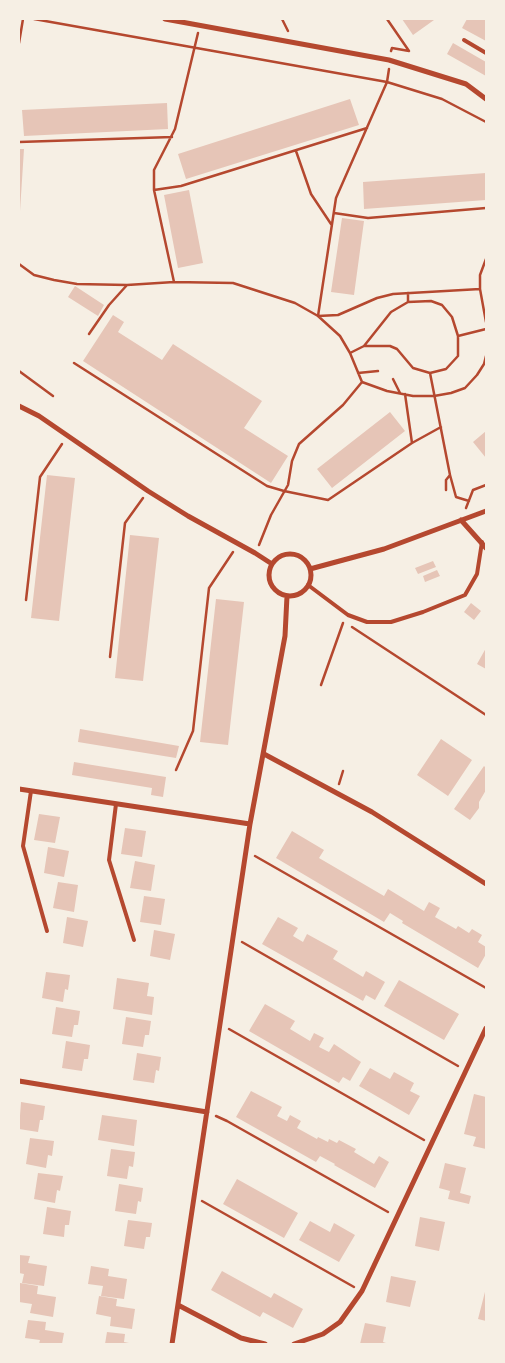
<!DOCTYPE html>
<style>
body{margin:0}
#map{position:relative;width:505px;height:1363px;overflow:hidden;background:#f6efe4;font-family:Signika,sans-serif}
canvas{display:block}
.frame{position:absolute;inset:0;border:20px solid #f6efe4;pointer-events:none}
</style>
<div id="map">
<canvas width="505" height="1363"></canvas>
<div class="frame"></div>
</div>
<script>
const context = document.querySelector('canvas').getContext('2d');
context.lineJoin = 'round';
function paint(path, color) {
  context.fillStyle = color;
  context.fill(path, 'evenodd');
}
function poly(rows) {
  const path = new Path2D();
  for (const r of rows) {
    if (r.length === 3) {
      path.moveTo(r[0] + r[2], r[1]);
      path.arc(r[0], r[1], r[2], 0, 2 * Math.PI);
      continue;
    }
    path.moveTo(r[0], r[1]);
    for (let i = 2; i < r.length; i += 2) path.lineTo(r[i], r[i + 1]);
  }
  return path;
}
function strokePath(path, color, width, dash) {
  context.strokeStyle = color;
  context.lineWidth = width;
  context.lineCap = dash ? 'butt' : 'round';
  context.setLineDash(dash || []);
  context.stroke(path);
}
const building = poly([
 [402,19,433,19,434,20,413,35],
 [467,19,486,19,486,41,462,28],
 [453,43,486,62,486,76,447,54],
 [350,99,359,125,186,179,178,154],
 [167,103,168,129,24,136,22,110],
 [19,149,24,149,20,211,19,211],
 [486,173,486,200,364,209,363,182],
 [189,190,203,263,178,268,164,195],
 [342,218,364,221,354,295,331,292],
 [75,286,104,305,98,316,68,297],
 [113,315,124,322,118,332,162,360,173,344,262,401,244,428,288,456,271,483,83,361],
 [390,412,405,431,332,488,317,469],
 [486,431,486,458,473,442],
 [47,475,75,478,59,621,31,618],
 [130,535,159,538,143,681,115,678],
 [433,561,436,567,418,574,415,568],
 [437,570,440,576,425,582,423,576],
 [216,599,244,602,228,745,200,742],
 [471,603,481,611,474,620,464,612],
 [486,648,486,669,477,664],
 [80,729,179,746,176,758,78,742],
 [441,739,472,760,448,796,417,775],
 [74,762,166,777,163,797,151,795,152,788,72,775],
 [484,766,486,768,486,790,479,802,479,808,470,820,454,809],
 [39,814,60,817,55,843,34,840],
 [125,828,146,831,142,857,121,854],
 [292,831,324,850,319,858,384,896,388,889,424,911,429,902,440,908,435,917,456,929,458,926,469,933,472,929,482,935,478,942,486,947,486,954,478,968,402,923,403,921,390,913,384,922,276,858],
 [48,847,69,851,64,877,44,873],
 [135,861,155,865,151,891,130,888],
 [58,882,78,885,74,912,53,908],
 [144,896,165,899,161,925,140,922],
 [67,917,88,921,83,947,63,943],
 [278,917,298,928,293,936,303,942,307,934,338,951,333,959,363,977,366,971,385,982,375,1000,366,995,363,1001,262,944],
 [154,930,175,934,170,960,150,956],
 [46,972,70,975,68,990,65,989,63,1002,42,998],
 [117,978,149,983,147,996,154,997,152,1015,113,1009],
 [399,980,459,1014,444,1040,384,1006],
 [265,1004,295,1021,290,1029,310,1041,314,1033,324,1038,319,1047,329,1052,334,1044,361,1062,350,1081,343,1077,339,1083,249,1031],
 [56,1007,80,1011,78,1025,74,1025,72,1037,52,1034],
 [126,1017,151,1021,149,1035,145,1035,143,1047,122,1044],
 [66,1041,90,1045,88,1059,84,1059,82,1071,62,1068],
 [137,1053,161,1057,159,1071,156,1070,154,1083,133,1080],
 [370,1068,390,1079,394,1072,414,1083,410,1091,420,1096,409,1115,359,1086],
 [251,1091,282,1107,277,1116,287,1121,290,1115,301,1121,297,1128,317,1139,318,1137,328,1142,329,1139,337,1143,339,1140,356,1149,354,1152,374,1164,379,1156,389,1162,375,1188,334,1165,335,1164,320,1156,316,1162,236,1117],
 [474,1094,486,1097,486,1149,473,1146,476,1137,464,1134],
 [21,1102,45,1106,43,1120,40,1120,38,1132,19,1129],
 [102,1115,137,1120,134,1146,98,1140],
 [30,1138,54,1141,52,1156,48,1155,46,1168,26,1164],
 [111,1149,135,1152,133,1167,129,1166,127,1179,107,1176],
 [445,1163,466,1168,460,1193,471,1196,469,1204,448,1199,450,1191,439,1188],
 [38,1173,63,1176,60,1191,57,1190,55,1203,34,1199],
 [237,1179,298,1213,284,1238,223,1204],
 [119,1184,143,1188,141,1202,138,1201,136,1214,115,1211],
 [47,1207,71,1211,69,1225,65,1225,64,1237,43,1234],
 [420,1217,445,1222,439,1251,415,1246],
 [128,1220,152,1223,150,1237,146,1237,144,1249,124,1246],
 [310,1221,330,1232,334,1223,355,1235,339,1262,299,1240],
 [19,1255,30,1256,28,1263,47,1266,44,1286,22,1283,24,1274,19,1273],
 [91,1266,109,1269,108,1276,127,1279,124,1299,101,1296,103,1286,88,1284],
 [222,1271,271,1298,274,1293,303,1309,293,1328,263,1312,260,1317,211,1290],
 [391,1276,416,1281,410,1307,386,1302],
 [20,1283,38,1286,37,1294,56,1297,53,1317,30,1313,32,1304,19,1302],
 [486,1288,486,1321,478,1319],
 [99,1296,117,1299,116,1306,135,1309,132,1329,110,1326,111,1317,96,1314],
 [28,1320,46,1322,45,1330,64,1333,62,1344,39,1344,40,1340,25,1338],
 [365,1323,386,1327,383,1342,389,1344,360,1344],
 [107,1332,125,1334,124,1342,134,1344,105,1344]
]);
const path = poly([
 [34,19,387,82,442,99,486,122],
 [282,19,288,31],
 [387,19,409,51,392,48,391,51],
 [19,43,23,19],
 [389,69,387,82,336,198,318,316,338,315,377,298,393,294,480,289,480,275,486,259],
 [19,142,172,137],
 [296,151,311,194,331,224],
 [154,190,181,186,367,128],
 [334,213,368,218,486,208],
 [19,264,34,275,54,280,77,284,127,285],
 [174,282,154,190,154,170,175,129,198,33],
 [480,289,486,322],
 [408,293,408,302],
 [89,334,109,305,127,285,174,282,233,283,295,303,318,316,340,336,350,353],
 [364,346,390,346,397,349,413,368,430,373,446,369,458,356,458,336,486,329],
 [74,363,267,486,284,491,328,500,412,443,405,394],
 [19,371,53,396],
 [358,373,378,371],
 [430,373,450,475,446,480,446,490],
 [393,379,400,393],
 [362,382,387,391,413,396,434,396,451,393,465,388,477,375,484,364,486,356],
 [412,443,441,427],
 [450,475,456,497,469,501],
 [466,508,473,490,486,485],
 [259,545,271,515,288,485,292,461,299,444,343,405,362,382,350,353,364,346,391,312,408,302,431,301,442,305,452,317,458,336],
 [26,600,40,477,62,444],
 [352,627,486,715],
 [110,657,125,523,143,498],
 [321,685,343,623],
 [176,770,193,731,209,588,233,552],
 [339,784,343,771],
 [255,856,486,988],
 [242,942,458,1066],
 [229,1029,424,1140],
 [216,1116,227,1121,388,1212],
 [202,1201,354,1287]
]);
const service = poly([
 [464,40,486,53],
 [308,585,348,615,367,622,391,622,423,612,465,595,477,574,482,542],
 [31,791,23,846,47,931],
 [116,804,109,860,134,940]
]);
const minor = poly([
 [165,19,389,60,466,84,486,99],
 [19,406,39,416,148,491,188,516,255,553,272,564],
 [461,520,486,548],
 [290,575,21],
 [310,569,384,549,486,511],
 [264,754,372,812,486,884],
 [19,789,250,824],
 [19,1081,207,1112],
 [178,1305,241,1338,265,1344],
 [172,1344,250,824,285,636,287,596],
 [294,1344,323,1334,340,1322,362,1291,486,1028]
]);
paint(building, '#e6c5b7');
strokePath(path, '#b5482f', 2.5);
strokePath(service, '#b5482f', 4);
strokePath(minor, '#b5482f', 5);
</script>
